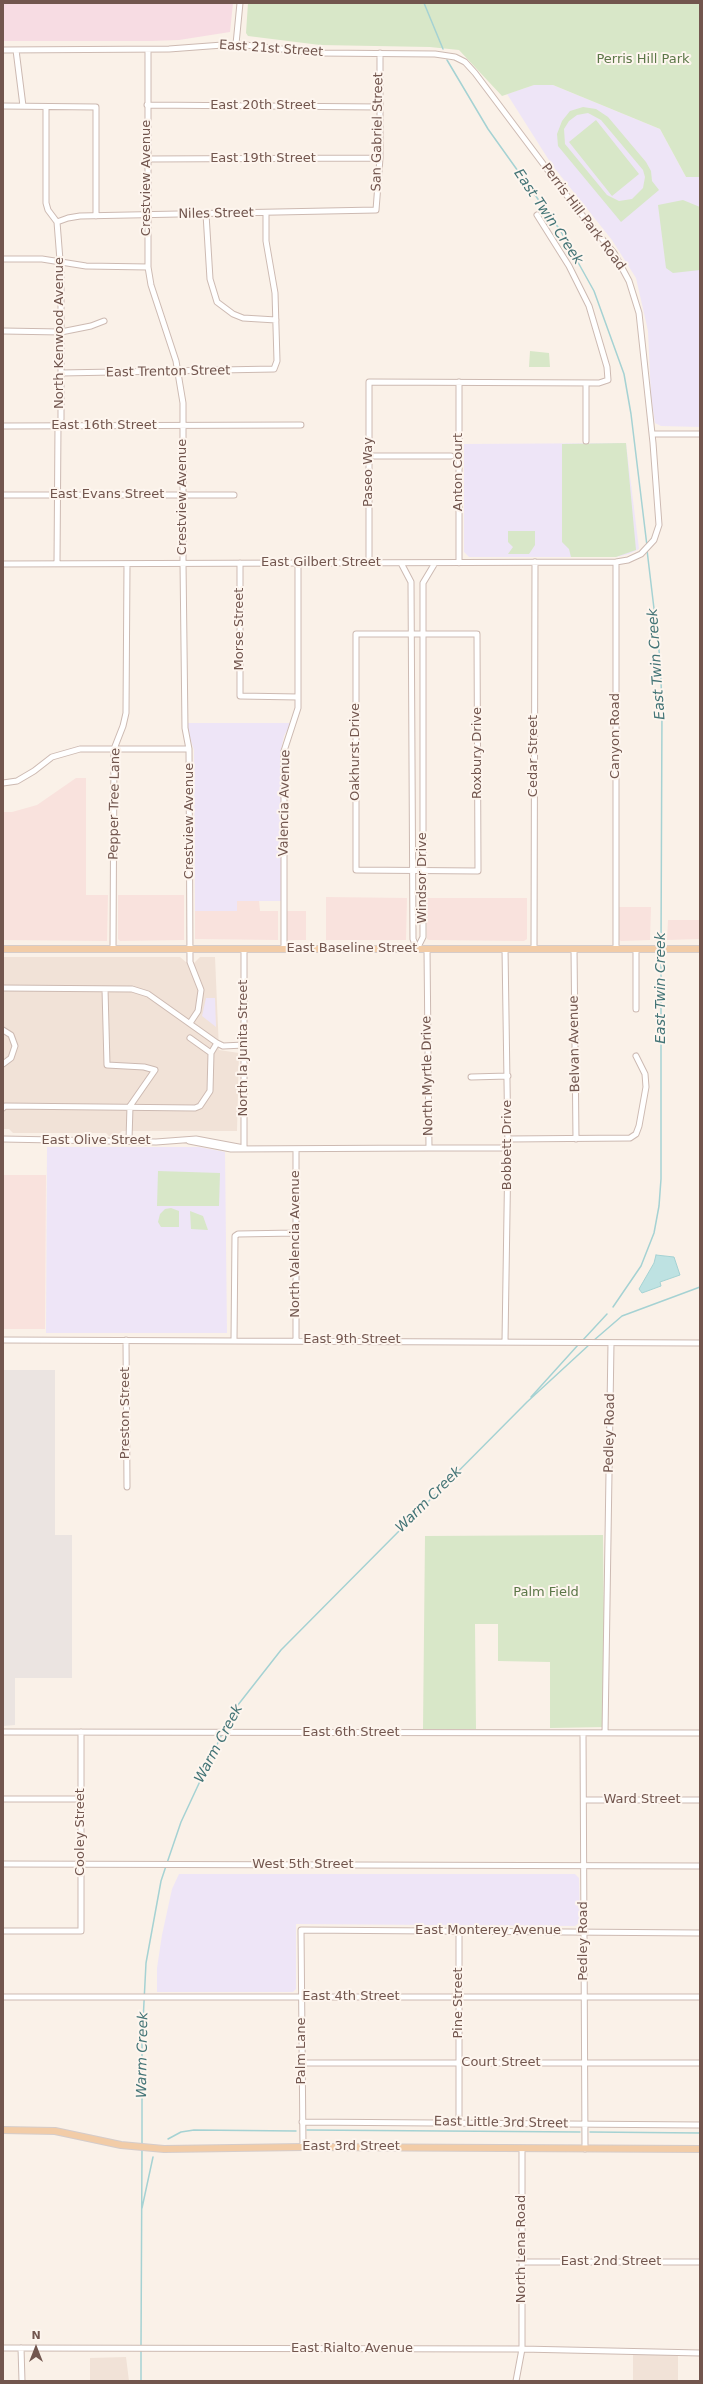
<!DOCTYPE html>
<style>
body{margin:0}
#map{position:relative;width:703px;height:2384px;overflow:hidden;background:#faf1e8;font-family:"DejaVu Sans",sans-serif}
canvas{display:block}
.frame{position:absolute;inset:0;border:4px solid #72564e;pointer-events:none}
.north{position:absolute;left:16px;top:2328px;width:40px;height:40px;-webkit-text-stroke:3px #fdf5ee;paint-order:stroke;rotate:0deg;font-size:11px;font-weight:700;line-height:16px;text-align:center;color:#72564e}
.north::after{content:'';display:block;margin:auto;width:14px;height:18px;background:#72564e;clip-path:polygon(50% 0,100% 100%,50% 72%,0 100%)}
</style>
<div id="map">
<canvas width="703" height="2384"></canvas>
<div class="frame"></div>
<div class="north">N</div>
</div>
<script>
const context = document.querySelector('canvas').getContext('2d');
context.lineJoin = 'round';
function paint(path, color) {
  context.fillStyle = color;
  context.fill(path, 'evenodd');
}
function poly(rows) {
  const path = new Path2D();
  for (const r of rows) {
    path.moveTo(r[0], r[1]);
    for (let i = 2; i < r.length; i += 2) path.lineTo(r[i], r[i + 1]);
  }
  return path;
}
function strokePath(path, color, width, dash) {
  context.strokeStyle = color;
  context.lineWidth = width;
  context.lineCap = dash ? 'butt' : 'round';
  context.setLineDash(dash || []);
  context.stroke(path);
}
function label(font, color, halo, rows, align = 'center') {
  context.font = font + ' "DejaVu Sans",sans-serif';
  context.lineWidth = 4;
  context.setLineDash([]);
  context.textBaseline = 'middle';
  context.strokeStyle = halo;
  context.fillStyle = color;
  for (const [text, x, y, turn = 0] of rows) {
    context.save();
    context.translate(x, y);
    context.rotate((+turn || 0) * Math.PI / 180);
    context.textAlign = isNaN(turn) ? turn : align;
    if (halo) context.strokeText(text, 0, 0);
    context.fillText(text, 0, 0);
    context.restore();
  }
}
const residential = poly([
 [3,957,180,957,186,962,194,963,200,957,215,957,219,1050,239,1053,237,1131,122,1131,117,1136,109,1136,106,1133,13,1133,9,1129,3,1129],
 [633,2352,678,2352,678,2381,633,2381],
 [126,2357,129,2381,90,2381,90,2358]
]);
const commercial = poly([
 [76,778,86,778,86,895,108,895,107,941,3,940,3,812,12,812,37,805],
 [118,895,184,895,184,940,120,941,118,939],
 [326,897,407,898,406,940,326,940],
 [427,898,527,898,527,939,524,941,429,940,427,939],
 [259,900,260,911,278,911,278,940,195,939,195,911,237,911,237,901],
 [619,907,651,907,650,940,621,941,618,939],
 [287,911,306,911,306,940,287,940],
 [668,920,700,920,699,939,667,940],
 [3,1175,46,1175,45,1329,3,1329]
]);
const industrial = poly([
 [3,1370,55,1370,55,1535,72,1535,72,1678,15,1678,15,1725,3,1726]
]);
const education = poly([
 [534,85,553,85,660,129,686,177,700,177,700,427,661,426,655,423,651,397,648,331,636,278,612,240,552,165,507,94],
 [626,443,639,549,629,554,616,557,469,557,464,552,464,444],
 [188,723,291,723,284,736,281,750,281,901,237,901,237,911,195,911,194,750,188,732],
 [206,998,215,998,216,1027,202,1016],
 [47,1147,199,1147,225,1152,227,1333,46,1333],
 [179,1874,575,1874,579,1878,580,1922,575,1926,296,1924,296,1989,293,1992,157,1992,157,1968,162,1935,172,1889]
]);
const medical = poly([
 [3,3,233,3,230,32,179,40,152,41,3,41]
]);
const green = poly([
 [248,3,700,3,700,177,686,177,660,129,553,85,534,85,502,96,459,50,430,47,320,45,248,36,246,33],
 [583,107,596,109,608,117,646,162,651,171,652,181,659,190,621,222,558,146,557,134,562,121,570,111],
 [588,113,601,120,643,170,645,177,643,188,632,199,619,201,607,195,565,144,564,129,569,121,577,115],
 [596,120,639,174,612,196,569,142],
 [683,200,700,207,700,270,673,273,666,268,658,205],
 [530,351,549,353,550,367,529,367],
 [626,443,636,550,616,557,571,557,569,549,562,542,562,444],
 [508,531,535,531,535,545,529,554,508,554,513,547,508,542],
 [158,1171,220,1173,219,1206,157,1206],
 [171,1208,179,1211,179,1227,161,1227,158,1222,160,1214,165,1209],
 [190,1211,203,1216,208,1230,191,1229],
 [603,1535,605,1727,550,1728,550,1662,498,1661,498,1624,475,1624,476,1729,423,1729,425,1536]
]);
const water = poly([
 [656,1255,674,1257,680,1275,660,1282,661,1286,642,1293,639,1289,654,1263,656,1255]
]);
const stream = poly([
 [424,3,443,49],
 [447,60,488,129,560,230,594,291,624,374,631,414,647,546],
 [647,550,660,659,662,705,661,947],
 [613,1307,641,1266,654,1233,659,1206,661,1179,661,951],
 [582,1341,607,1314],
 [593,1341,622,1316,700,1287],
 [531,1397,578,1345],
 [224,1730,234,1710,281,1650,527,1402,590,1344],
 [167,1863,181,1822,222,1734],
 [307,2130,580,2132],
 [590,2132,700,2133],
 [168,2139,181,2132,194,2130,296,2131],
 [142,2144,142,2041,146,1963,161,1881,166,1866],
 [142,2208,153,2157],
 [141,2346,142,2148],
 [141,2381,141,2350]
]);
const minor = poly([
 [236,44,240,3],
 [3,50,169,49,236,44,318,53,435,54,455,57,465,62,475,73,577,209,614,253,629,281,639,313,653,443,659,525,654,540,641,554,628,560,616,562,3,564],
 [16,50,23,106],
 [148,50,148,267,151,285,176,361,183,403,183,563,185,728,189,749,190,962,201,990,198,1011,190,1023],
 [147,105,379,107],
 [3,106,96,107,96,216],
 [46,107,46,203,48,210,57,222,61,273,61,419,58,426,57,563],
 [147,159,380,158],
 [206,214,210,279,217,302,233,314,243,318,276,320],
 [57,222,68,218,80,216,376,210,380,158,380,53],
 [3,259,42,259,86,266,148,267],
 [3,331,61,332,91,326,104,321],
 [61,373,274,369,277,361,275,293,266,241,266,214],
 [586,383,586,441],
 [3,426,301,425],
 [652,434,700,434],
 [369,456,451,456],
 [3,495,234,495],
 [240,563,240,696,298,697],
 [369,563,369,382,599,383,608,380,607,367,589,306,569,266,537,215],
 [401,563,411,582,413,939,417,949],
 [459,563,459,382],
 [356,634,477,634,478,871,356,870,356,634],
 [3,783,17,781,34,771,52,757,80,749,189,749],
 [113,949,114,749,123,726,126,713,127,564],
 [284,949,284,751,298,708,298,564],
 [417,949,423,937,423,583,435,563],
 [427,949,429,1148,508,1148],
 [534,949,535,562],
 [574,949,576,1139],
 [616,949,616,562],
 [636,949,636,1009],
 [3,988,132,989,148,994,217,1043,223,1046,244,1045],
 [105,989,107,1065,144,1067,155,1070,130,1106,129,1140],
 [3,1030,11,1035,15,1046,11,1058,3,1064],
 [190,1038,211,1053],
 [471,1077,508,1076],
 [3,1108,5,1106,195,1108,200,1106,210,1091,211,1053,217,1043],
 [3,1139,156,1142,196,1139,244,1148],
 [508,1139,630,1138,636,1134,639,1126,646,1087,645,1074,636,1056],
 [189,1141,231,1149,429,1148],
 [244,1148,244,949],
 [296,1149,296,1340],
 [3,1340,700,1343],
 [126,1340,127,1487],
 [234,1340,235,1236,238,1234,296,1233],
 [505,1341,508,1148,505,949],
 [3,1732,700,1733],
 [583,1733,585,2149],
 [605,1733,611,1343],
 [3,1799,81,1799],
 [584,1800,700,1800],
 [3,1864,700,1866],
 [3,1931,81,1931,81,1732],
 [459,1931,459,2122],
 [3,1997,700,1997],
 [302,2063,700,2063],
 [302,2122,700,2125],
 [303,2147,301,1930,700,1933],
 [522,2262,700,2262],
 [3,2348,522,2349,700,2353],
 [21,2348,22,2381],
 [516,2381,522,2349,522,2149]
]);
const major = poly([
 [3,949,700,949],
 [3,2130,55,2131,121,2145,164,2149,303,2147,700,2149]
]);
const streetNames = [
 ["East 21st Street",271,49,4],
 ["East 20th Street",263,106],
 ["San Gabriel Street",378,132,-89],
 ["East 19th Street",263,159],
 ["Crestview Avenue",147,178,-90],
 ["Niles Street",216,214,-1],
 ["Perris Hill Park Road",583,217,53],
 ["North Kenwood Avenue",60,333,-90],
 ["East Trenton Street",168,372,-1],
 ["East 16th Street",104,426],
 ["Paseo Way",369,472,-90],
 ["Anton Court",459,472,-90],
 ["East Evans Street",107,495],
 ["Crestview Avenue",183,497,-90],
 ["East Gilbert Street",321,563],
 ["Morse Street",240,629,-90],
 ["Canyon Road",616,736,-90],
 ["Oakhurst Drive",356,752,-90],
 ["Roxbury Drive",478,753,-90],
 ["Cedar Street",534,756,-90],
 ["Valencia Avenue",285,803,-89],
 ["Pepper Tree Lane",115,804,-89],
 ["Crestview Avenue",190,821,-90],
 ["Windsor Drive",423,878,-90],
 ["East Baseline Street",352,949],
 ["Belvan Avenue",575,1044,-91],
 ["North la Junita Street",244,1048,-90],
 ["North Myrtle Drive",428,1076,-91],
 ["East Olive Street",96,1141],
 ["Bobbett Drive",508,1145,-90],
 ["North Valencia Avenue",296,1244,-90],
 ["East 9th Street",352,1340],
 ["Preston Street",126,1413,-90],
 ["Pedley Road",610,1433,-89],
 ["East 6th Street",351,1733],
 ["Ward Street",642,1800],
 ["Cooley Street",81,1832,-90],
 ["West 5th Street",303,1865],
 ["East Monterey Avenue",488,1931],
 ["Pedley Road",584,1941,-90],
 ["East 4th Street",351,1997],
 ["Pine Street",459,2003,-90],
 ["Palm Lane",302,2051,-90],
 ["Court Street",501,2063],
 ["East Little 3rd Street",501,2123,1],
 ["East 3rd Street",351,2147],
 ["North Lena Road",522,2249,-90],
 ["East 2nd Street",611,2262],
 ["East Rialto Avenue",352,2349]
];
const parkNames = [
 ["Perris Hill Park",643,60],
 ["Palm Field",546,1593]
];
const waterNames = [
 ["East Twin Creek",548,217,56],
 ["East Twin Creek",657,664,-94],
 ["East Twin Creek",661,988,-90],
 ["Warm Creek",429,1500,-45],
 ["Warm Creek",219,1744,-62],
 ["Warm Creek",143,2055,-89]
];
paint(residential, '#f1e2d7');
paint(commercial, '#f9e2dd');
paint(industrial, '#ebe4e1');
paint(education, '#eee5f7');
paint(medical, '#f7dce3');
paint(green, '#d8e7c8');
paint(water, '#bee2e2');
strokePath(water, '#a5d2d3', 1);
strokePath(stream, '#a5d2d3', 1.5);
strokePath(minor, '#cdbab2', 7);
strokePath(major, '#d5ccca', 8);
strokePath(minor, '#fff', 5);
strokePath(major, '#f2cca7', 6);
label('13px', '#72564e', '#fdf5ee', streetNames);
label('13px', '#5c7748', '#fdf5ee', parkNames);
label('italic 14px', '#437476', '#fdf5ee', waterNames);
</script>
